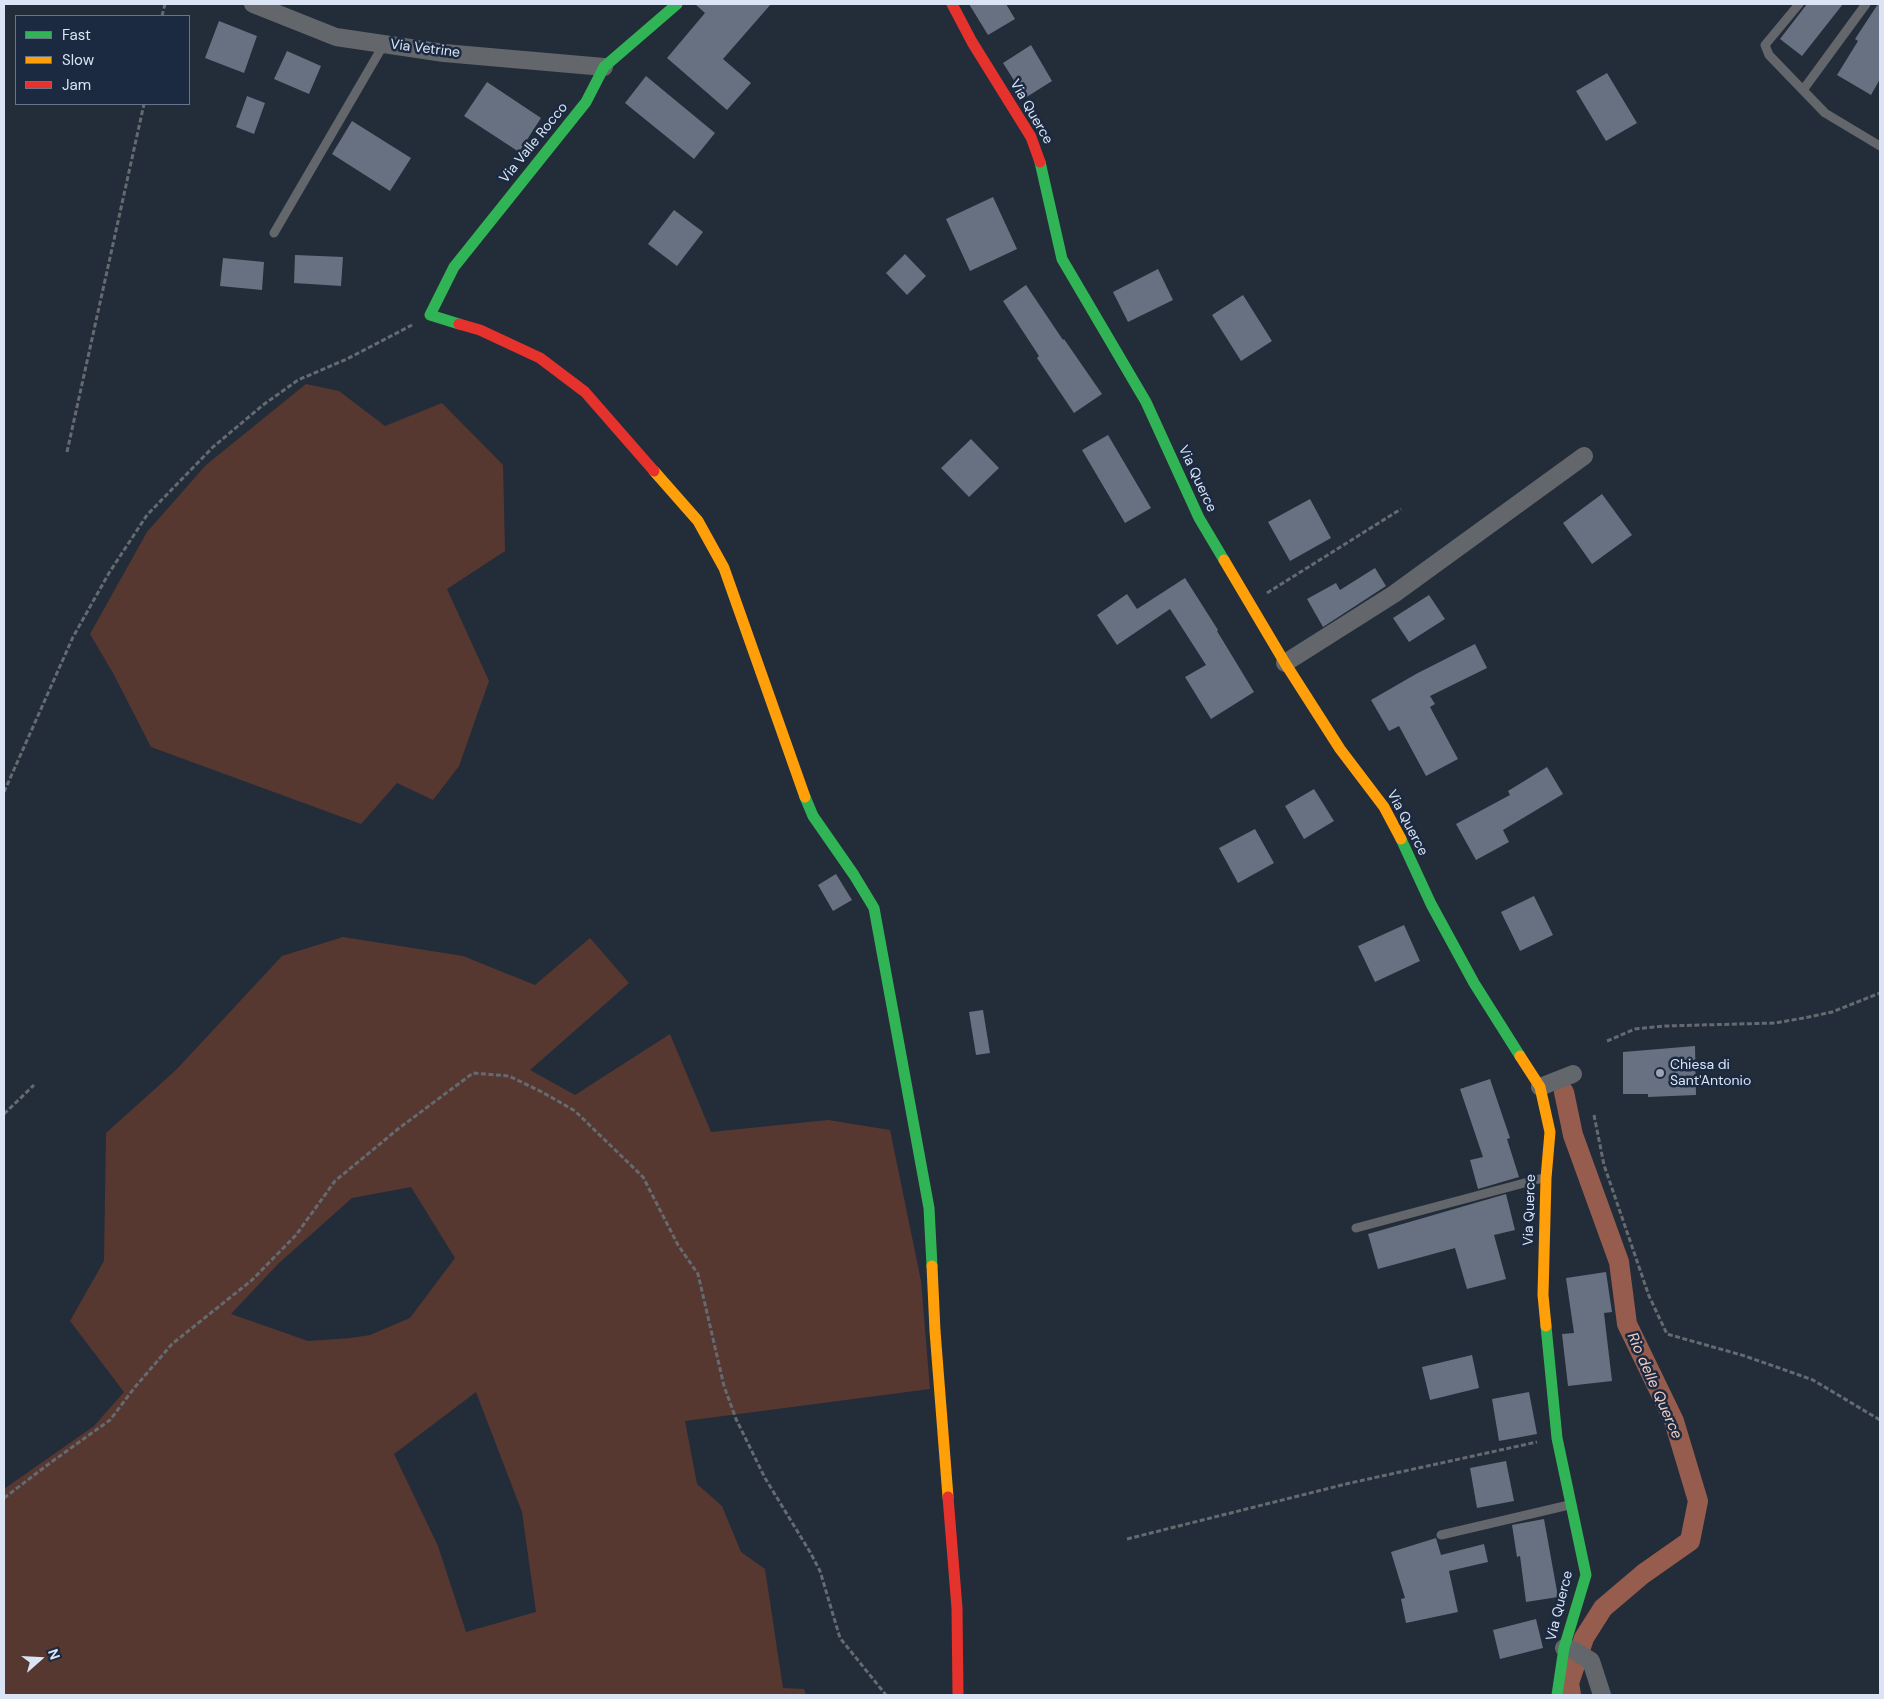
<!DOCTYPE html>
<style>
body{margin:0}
#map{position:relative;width:1884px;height:1699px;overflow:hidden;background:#232c39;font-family:"DM Sans",sans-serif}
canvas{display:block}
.frame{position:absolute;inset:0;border:5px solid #dae4f4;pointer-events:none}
.legend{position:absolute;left:15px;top:15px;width:175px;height:90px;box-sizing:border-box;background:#1b2a41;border:1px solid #677489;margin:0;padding:6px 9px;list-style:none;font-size:15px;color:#dae4f4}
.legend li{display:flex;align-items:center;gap:10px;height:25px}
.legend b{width:25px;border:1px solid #677489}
.north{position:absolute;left:15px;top:1634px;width:50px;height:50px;-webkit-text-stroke:4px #1b2a41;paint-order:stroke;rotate:71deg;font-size:14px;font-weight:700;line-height:20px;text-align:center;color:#dae4f4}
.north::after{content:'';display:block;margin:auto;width:18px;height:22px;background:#dae4f4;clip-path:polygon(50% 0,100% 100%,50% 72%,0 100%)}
</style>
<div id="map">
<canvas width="1884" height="1699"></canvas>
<div class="frame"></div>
<ul class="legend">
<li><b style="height:6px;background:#30b455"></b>Fast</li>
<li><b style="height:6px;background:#ff9f0a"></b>Slow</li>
<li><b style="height:6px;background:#e5322d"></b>Jam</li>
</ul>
<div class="north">N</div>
</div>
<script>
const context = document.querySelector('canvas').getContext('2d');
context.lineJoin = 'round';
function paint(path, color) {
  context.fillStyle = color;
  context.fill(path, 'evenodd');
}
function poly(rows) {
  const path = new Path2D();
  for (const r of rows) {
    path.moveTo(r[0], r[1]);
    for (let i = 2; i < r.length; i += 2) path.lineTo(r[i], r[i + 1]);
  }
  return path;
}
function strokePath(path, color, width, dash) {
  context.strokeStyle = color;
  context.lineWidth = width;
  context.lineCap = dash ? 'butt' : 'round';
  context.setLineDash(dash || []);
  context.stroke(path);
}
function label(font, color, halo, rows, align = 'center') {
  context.font = font + ' "DM Sans",sans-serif';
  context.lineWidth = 5;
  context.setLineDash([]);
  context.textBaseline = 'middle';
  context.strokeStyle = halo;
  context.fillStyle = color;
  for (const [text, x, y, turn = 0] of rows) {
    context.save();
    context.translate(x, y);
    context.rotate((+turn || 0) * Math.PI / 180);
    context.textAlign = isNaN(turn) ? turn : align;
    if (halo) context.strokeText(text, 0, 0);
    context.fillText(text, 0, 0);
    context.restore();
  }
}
const green = poly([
 [306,384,339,391,385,426,442,403,503,465,505,551,447,589,489,681,459,766,433,800,397,783,361,824,151,747,113,673,90,634,147,532,206,465],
 [343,937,463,956,535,985,590,938,629,983,530,1070,575,1095,670,1034,711,1132,828,1120,890,1130,921,1281,930,1389,685,1421,697,1484,722,1506,741,1552,765,1569,783,1688,804,1689,806,1695,4,1695,4,1489,94,1426,124,1392,70,1321,104,1261,106,1133,176,1070,282,956],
 [411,1187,455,1258,410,1318,370,1335,351,1338,308,1341,231,1314,278,1264,352,1198],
 [476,1392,522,1512,536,1612,466,1632,438,1546,394,1454]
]);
const canal = poly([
 [1564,1092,1573,1135,1619,1262,1627,1324,1674,1421,1698,1501,1690,1541,1643,1574,1603,1608,1584,1638,1569,1683,1571,1695]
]);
const building = poly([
 [695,4,771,4,723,59,751,83,727,110,667,58,705,13],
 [969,4,1006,4,1015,19,988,35],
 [1807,4,1843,4,1802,56,1780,39],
 [1878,4,1880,4,1880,79,1871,95,1837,75,1858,41,1855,39],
 [219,21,257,36,244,73,205,58],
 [1031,45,1052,81,1025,98,1003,63],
 [287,51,321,66,309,94,274,79],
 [1607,73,1637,123,1606,141,1576,91],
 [646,76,715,133,694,159,625,103],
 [487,82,541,118,519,152,464,116],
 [247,96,265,103,254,134,236,127],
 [352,121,411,158,390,191,332,154],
 [993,197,1017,249,970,271,946,219],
 [674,210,703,232,677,266,648,244],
 [905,254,926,276,907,295,886,273],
 [295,255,343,257,341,286,294,283],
 [223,258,264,262,262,290,220,286],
 [1158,269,1173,300,1128,322,1113,292],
 [1026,285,1063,340,1064,339,1102,394,1074,413,1037,358,1039,356,1003,301],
 [1243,295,1272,341,1241,361,1212,315],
 [1108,435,1151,508,1125,523,1082,450],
 [971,439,999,468,969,497,941,468],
 [1602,494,1632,535,1592,564,1563,523],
 [1310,499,1331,538,1290,561,1268,522],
 [1375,568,1386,586,1323,627,1307,599,1336,583,1340,590],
 [1185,578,1218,630,1217,631,1254,692,1211,719,1185,677,1206,665,1170,609,1117,645,1097,615,1127,594,1137,609],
 [1429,595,1445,619,1409,642,1393,618],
 [1475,644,1487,668,1430,696,1435,704,1430,707,1458,759,1426,776,1399,726,1389,731,1371,700,1416,674],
 [1547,767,1563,794,1503,830,1509,842,1476,860,1456,824,1510,795,1508,791],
 [1314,789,1334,821,1304,839,1285,806],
 [1255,829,1274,863,1238,883,1219,848],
 [836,874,852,900,833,911,818,885],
 [1534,896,1553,935,1520,951,1501,912],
 [1404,925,1420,961,1375,982,1358,946],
 [983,1010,990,1053,976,1055,969,1012],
 [1695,1046,1696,1095,1648,1097,1648,1094,1623,1094,1623,1052],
 [1490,1079,1510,1138,1507,1139,1519,1177,1478,1189,1470,1160,1483,1157,1460,1089],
 [1506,1194,1515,1230,1494,1235,1506,1279,1467,1289,1455,1248,1378,1269,1368,1234],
 [1606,1272,1612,1312,1604,1313,1612,1381,1568,1386,1562,1334,1574,1333,1566,1278],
 [1472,1355,1479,1388,1430,1400,1422,1367],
 [1529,1392,1537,1434,1499,1441,1492,1399],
 [1506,1461,1514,1501,1477,1508,1470,1468],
 [1544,1519,1558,1597,1526,1602,1520,1556,1517,1557,1512,1525],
 [1436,1538,1441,1555,1484,1544,1488,1562,1449,1571,1458,1612,1406,1623,1401,1599,1405,1598,1391,1552],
 [1536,1619,1543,1648,1500,1659,1493,1630]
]);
const path = poly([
 [162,16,165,4],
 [67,452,144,104],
 [1267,593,1401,509],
 [4,792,73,637,109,573,147,515,213,447,263,405,298,380,347,359,412,325],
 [1607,1041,1635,1029,1665,1026,1775,1023,1804,1018,1832,1012,1880,993],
 [4,1114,34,1085],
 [1594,1115,1604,1165,1649,1296,1667,1334,1745,1356,1813,1380,1880,1420],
 [4,1498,50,1463,110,1420,135,1387,172,1344,252,1280,296,1235,335,1181,398,1129,473,1073,509,1076,542,1092,575,1111,643,1177,678,1245,698,1274,724,1386,736,1419,765,1478,810,1552,820,1571,840,1638,886,1695],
 [1127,1539,1350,1483,1537,1442]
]);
const lane = poly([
 [1799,4,1765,45,1769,55,1825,113,1880,146],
 [1803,90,1866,4],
 [274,233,384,44],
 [1356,1228,1543,1178],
 [1441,1535,1569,1505]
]);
const street = poly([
 [253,4,336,37,444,53,604,67],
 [1285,663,1394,594,1584,456],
 [1540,1087,1573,1074],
 [1564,1648,1573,1650,1591,1661,1602,1695]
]);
const fast = poly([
 [1040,162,1062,259,1146,402,1199,518,1224,560],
 [459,324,430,315,454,267,586,102,604,67,677,4],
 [805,797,813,816,854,875,874,908,929,1208,932,1266],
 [1401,839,1431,904,1474,983,1520,1056],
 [1546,1326,1557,1438,1586,1575,1564,1648,1557,1695]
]);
const slow = poly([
 [654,471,698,521,724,568,805,797],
 [1224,560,1285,663,1340,749,1384,807,1401,839],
 [1520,1056,1540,1087,1550,1132,1546,1178,1543,1295,1546,1326],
 [932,1266,935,1331,948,1497]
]);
const jam = poly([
 [952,4,972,42,1031,137,1040,162],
 [459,324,480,330,540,358,585,392,654,471],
 [948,1497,957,1608,958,1695]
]);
const markers = [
 [1660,1073,5,"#9aa4b3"]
];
const streetNames = [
 ["Via Vetrine",425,49,7],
 ["Via Querce",1031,112,60],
 ["Via Valle Rocco",534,143,-51],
 ["Via Querce",1197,479,65],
 ["Via Querce",1407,823,62],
 ["Via Querce",1530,1210,-88],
 ["Via Querce",1560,1606,-76]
];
const poiNames = [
 ["Chiesa di",1670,1065],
 ["Sant'Antonio",1670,1081]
];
const waterNames = [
 ["Rio delle Querce",1654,1386,66]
];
paint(green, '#573831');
strokePath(canal, '#965d4e', 20);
paint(building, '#677181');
strokePath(path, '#656a70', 3, [5, 2.5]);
strokePath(lane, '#63666b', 9);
strokePath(street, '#63666b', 18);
strokePath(fast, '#30b455', 11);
strokePath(slow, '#ff9f0a', 11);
strokePath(jam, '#e5322d', 11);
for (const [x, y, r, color] of markers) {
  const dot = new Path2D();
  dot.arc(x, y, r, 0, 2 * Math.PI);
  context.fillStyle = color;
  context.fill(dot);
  strokePath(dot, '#1b2a41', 2);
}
label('14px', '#dae4f4', '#1b2a41', streetNames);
label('14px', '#dae4f4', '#1b2a41', poiNames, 'left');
label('italic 15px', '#f3cdc1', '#1b2a41', waterNames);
</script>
